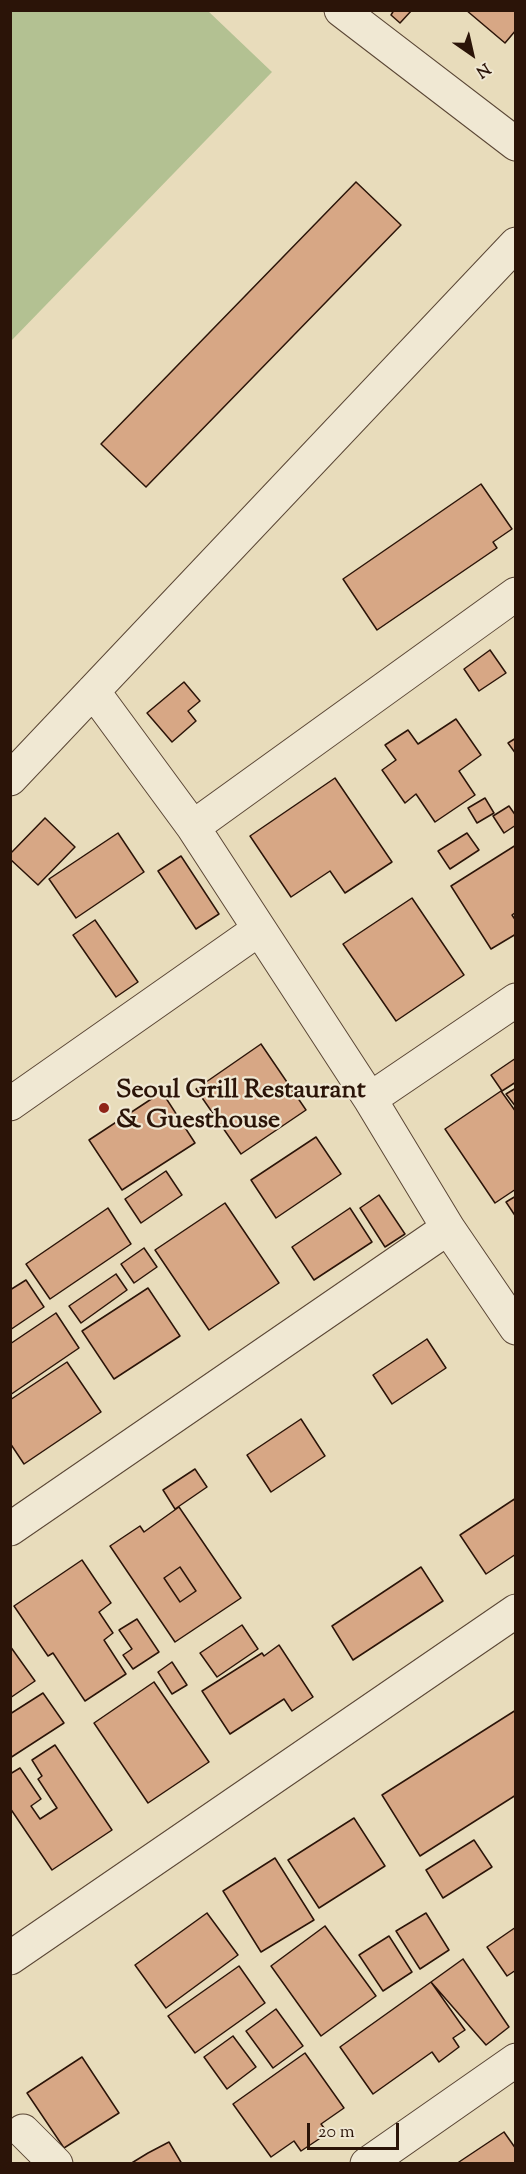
<!DOCTYPE html>
<style>
body{margin:0}
#map{position:relative;width:526px;height:2174px;overflow:hidden;background:#e8dcbb;font-family:"Sorts Mill Goudy",serif}
canvas{display:block}
.frame{position:absolute;inset:0;border:12px solid #2b1408;pointer-events:none}
.north{position:absolute;left:442px;top:24px;width:60px;height:60px;-webkit-text-stroke:4px #f0e8d3;paint-order:stroke;rotate:146deg;font-size:16px;font-weight:700;line-height:24px;text-align:center;color:#2b1408}
.north::after{content:'';display:block;margin:auto;width:21px;height:27px;background:#2b1408;clip-path:polygon(50% 0,100% 100%,50% 72%,0 100%)}
.scale{position:absolute;left:307px;top:2123px;width:92px;height:27px;box-sizing:border-box;border:3px solid #2b1408;border-top:0;padding-left:8px;font-size:18px;line-height:21px;white-space:nowrap;color:#2b1408;-webkit-text-stroke:4px #f0e8d3;paint-order:stroke}
</style>
<div id="map">
<canvas width="526" height="2174"></canvas>
<div class="frame"></div>
<div class="north">N</div>
<div class="scale">20 m</div>
</div>
<script>
const context = document.querySelector('canvas').getContext('2d');
context.lineJoin = 'round';
function paint(path, color) {
  context.fillStyle = color;
  context.fill(path, 'evenodd');
}
function poly(rows) {
  const path = new Path2D();
  for (const r of rows) {
    path.moveTo(r[0], r[1]);
    for (let i = 2; i < r.length; i += 2) path.lineTo(r[i], r[i + 1]);
  }
  return path;
}
function strokePath(path, color, width, dash) {
  context.strokeStyle = color;
  context.lineWidth = width;
  context.lineCap = dash ? 'butt' : 'round';
  context.setLineDash(dash || []);
  context.stroke(path);
}
function label(font, color, halo, rows, align = 'center') {
  context.font = font + ' "Sorts Mill Goudy",serif';
  context.lineWidth = 4.5;
  context.setLineDash([]);
  context.textBaseline = 'middle';
  context.strokeStyle = halo;
  context.fillStyle = color;
  for (const [text, x, y, turn = 0] of rows) {
    context.save();
    context.translate(x, y);
    context.rotate((+turn || 0) * Math.PI / 180);
    context.textAlign = isNaN(turn) ? turn : align;
    if (halo) context.strokeText(text, 0, 0);
    context.fillText(text, 0, 0);
    context.restore();
  }
}
const green = poly([
 [11,10,208,11,272,72,11,341]
]);
const building = poly([
 [394,10,412,10,400,23,391,15,394,10],
 [466,10,516,10,516,30,505,43,466,10],
 [356,182,401,225,146,487,101,444,356,182],
 [481,484,512,529,493,542,497,548,377,630,343,579,481,484],
 [490,650,506,673,479,691,464,669,490,650],
 [184,682,200,701,188,711,196,721,172,742,147,713,184,682],
 [456,719,481,755,459,771,475,795,435,822,416,794,405,803,382,770,396,760,385,745,408,730,418,744,456,719],
 [516,738,516,754,508,743,516,738],
 [335,778,392,862,345,893,330,871,291,897,250,836,335,778],
 [485,798,494,813,477,823,468,808,485,798],
 [509,806,516,816,516,825,504,833,493,816,509,806],
 [45,818,75,847,38,885,10,859,10,854,45,818],
 [118,833,144,872,76,918,49,879,118,833],
 [467,833,479,850,450,869,438,851,467,833],
 [516,845,516,912,512,915,516,921,516,934,491,949,451,886,516,845],
 [181,856,219,914,196,929,158,871,181,856],
 [412,898,464,975,396,1021,343,944,412,898],
 [95,920,138,982,116,997,73,935,95,920],
 [261,1044,306,1110,241,1154,196,1089,261,1044],
 [516,1058,516,1082,502,1091,491,1075,516,1058],
 [516,1088,516,1107,506,1094,516,1088],
 [501,1091,516,1112,516,1189,495,1203,445,1129,501,1091],
 [162,1092,195,1143,122,1190,89,1140,162,1092],
 [316,1137,341,1174,276,1218,251,1180,316,1137],
 [166,1171,182,1195,141,1223,125,1199,166,1171],
 [379,1195,405,1234,385,1247,360,1208,379,1195],
 [516,1196,516,1217,506,1202,516,1196],
 [225,1203,279,1283,209,1330,155,1250,225,1203],
 [108,1208,131,1244,50,1299,26,1264,108,1208],
 [350,1208,372,1242,314,1280,292,1247,350,1208],
 [144,1248,157,1267,134,1283,121,1264,144,1248],
 [116,1274,127,1290,81,1323,69,1306,116,1274],
 [26,1280,44,1307,10,1330,10,1290,26,1280],
 [148,1288,180,1336,114,1379,82,1331,148,1288],
 [56,1313,79,1348,10,1395,10,1344,56,1313],
 [427,1339,446,1368,392,1404,373,1375,427,1339],
 [67,1362,101,1412,24,1464,10,1443,10,1400,67,1362],
 [301,1419,325,1456,271,1492,247,1455,301,1419],
 [195,1469,207,1487,175,1509,163,1490,195,1469],
 [516,1498,516,1554,486,1574,460,1535,516,1498],
 [179,1507,241,1598,175,1642,110,1546,140,1526,144,1532,179,1507],
 [180,1567,196,1591,180,1602,164,1578,180,1567],
 [82,1560,111,1603,99,1612,113,1633,104,1640,126,1674,85,1701,53,1653,48,1656,14,1606,82,1560],
 [180,1567,196,1591,180,1602,164,1578,180,1567],
 [421,1567,443,1601,353,1660,332,1626,421,1567],
 [137,1619,159,1652,133,1669,123,1655,132,1649,119,1630,137,1619],
 [242,1625,258,1649,217,1677,200,1653,242,1625],
 [279,1645,313,1697,292,1711,284,1699,230,1734,202,1691,262,1653,264,1656,279,1645],
 [10,1646,35,1681,10,1698,10,1646],
 [172,1662,187,1685,172,1694,158,1672,172,1662],
 [154,1682,209,1762,148,1803,94,1723,154,1682],
 [43,1693,64,1723,10,1758,10,1714,43,1693],
 [516,1710,516,1795,420,1856,382,1795,516,1710],
 [55,1745,112,1830,52,1870,10,1808,10,1774,20,1768,41,1799,31,1806,40,1819,57,1808,38,1779,42,1776,32,1760,55,1745],
 [354,1818,385,1866,319,1908,288,1860,354,1818],
 [474,1840,492,1867,443,1898,426,1870,474,1840],
 [275,1858,314,1920,261,1952,223,1891,275,1858],
 [207,1913,238,1955,166,2008,135,1965,207,1913],
 [426,1913,449,1950,420,1969,396,1931,426,1913],
 [325,1926,376,1996,321,2036,271,1966,325,1926],
 [516,1927,516,1970,507,1976,487,1947,516,1927],
 [389,1936,412,1972,383,1991,359,1955,389,1936],
 [463,1959,509,2027,486,2045,431,1982,463,1959],
 [239,1966,265,2003,195,2053,168,2016,239,1966],
 [431,1982,465,2030,453,2038,459,2047,439,2062,432,2052,373,2094,340,2047,431,1982],
 [276,2009,303,2046,273,2068,246,2031,276,2009],
 [233,2036,256,2067,227,2089,204,2057,233,2036],
 [305,2053,344,2108,321,2124,328,2133,301,2151,294,2141,271,2157,233,2104,305,2053],
 [82,2057,119,2113,64,2148,27,2093,82,2057],
 [504,2132,516,2149,516,2164,456,2164,504,2132],
 [169,2142,182,2164,130,2164,148,2153,169,2142]
]);
const street = poly([
 [341,10,516,144],
 [93,691,193,827,370,1099,448,1228,516,1328],
 [10,779,516,244],
 [193,827,516,594],
 [370,1099,516,1000],
 [10,1104,258,930],
 [10,1529,448,1228],
 [10,1958,516,1611],
 [23,2131,56,2164],
 [367,2164,516,2060]
]);
const markers = [
 [104,1108,6,"#8f2418"]
];
const poiNames = [
 ["Seoul Grill Restaurant",116,1093],
 ["& Guesthouse",116,1123]
];
paint(green, '#b3c192');
paint(building, '#d7a785');
strokePath(building, '#2b1408', 1.5);
strokePath(street, '#5a4635', 35);
strokePath(street, '#f0e8d3', 33);
for (const [x, y, r, color] of markers) {
  const dot = new Path2D();
  dot.arc(x, y, r, 0, 2 * Math.PI);
  context.fillStyle = color;
  context.fill(dot);
  strokePath(dot, '#f0e8d3', 2);
}
label('bold 26px', '#2b1408', '#f0e8d3', poiNames, 'left');
</script>
